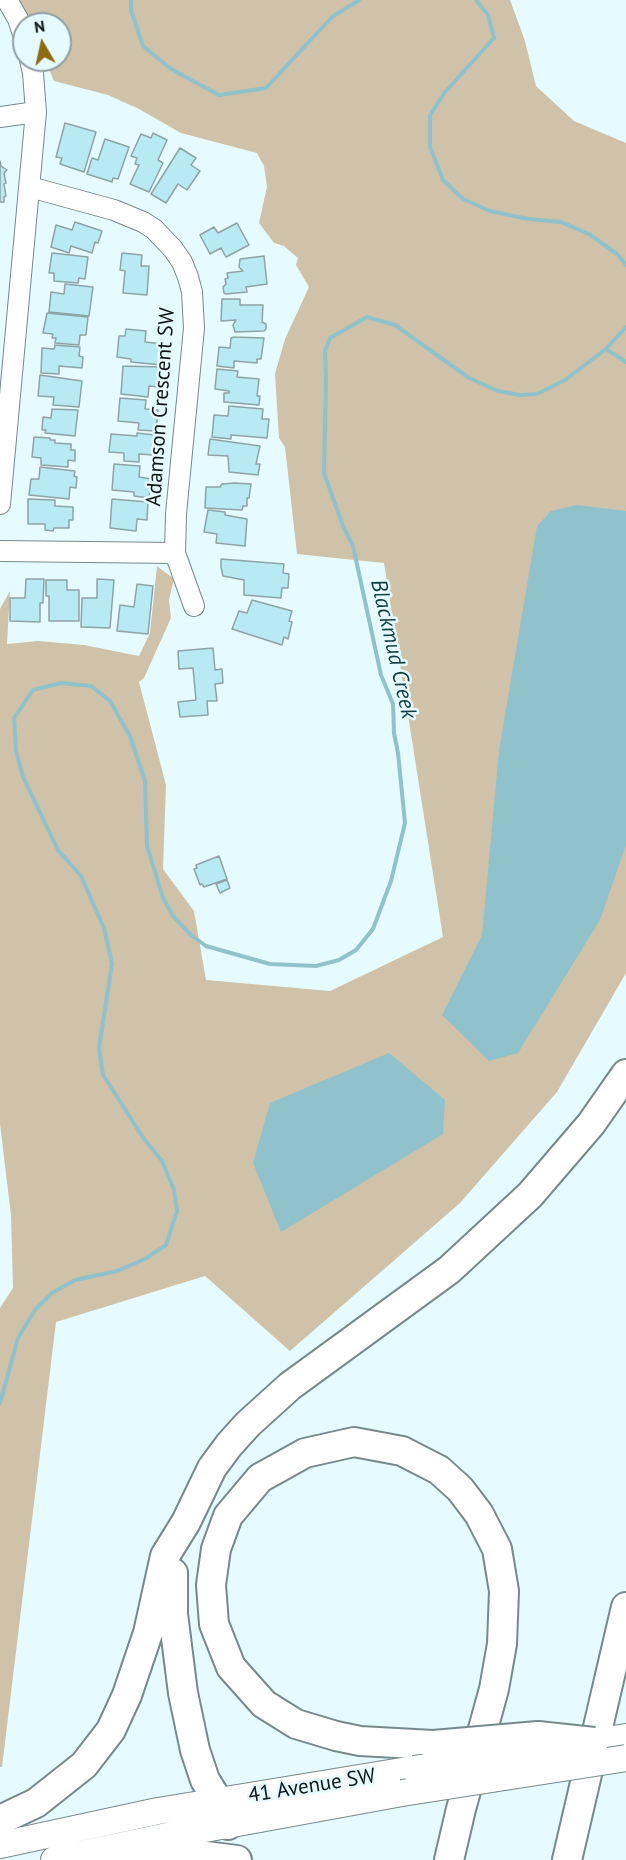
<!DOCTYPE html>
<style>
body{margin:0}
#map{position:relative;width:626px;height:1860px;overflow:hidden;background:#e6fbff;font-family:"PT Sans",sans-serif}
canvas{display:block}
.north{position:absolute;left:12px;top:12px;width:60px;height:60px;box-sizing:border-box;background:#e6fbff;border:2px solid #909fa3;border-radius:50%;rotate:351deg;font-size:16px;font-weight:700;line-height:24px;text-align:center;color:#0f1618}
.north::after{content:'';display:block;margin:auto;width:21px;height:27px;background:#8f6c10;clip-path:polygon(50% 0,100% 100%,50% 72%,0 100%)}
</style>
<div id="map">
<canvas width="626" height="1860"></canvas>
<div class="north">N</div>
</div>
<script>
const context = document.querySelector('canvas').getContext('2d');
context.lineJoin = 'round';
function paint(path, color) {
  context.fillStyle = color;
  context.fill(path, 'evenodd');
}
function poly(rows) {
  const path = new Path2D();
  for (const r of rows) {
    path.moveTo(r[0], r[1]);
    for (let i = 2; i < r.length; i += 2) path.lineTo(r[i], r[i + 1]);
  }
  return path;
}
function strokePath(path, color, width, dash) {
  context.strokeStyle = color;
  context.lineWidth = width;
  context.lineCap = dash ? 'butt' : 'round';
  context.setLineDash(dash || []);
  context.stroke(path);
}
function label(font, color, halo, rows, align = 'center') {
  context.font = font + ' "PT Sans",sans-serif';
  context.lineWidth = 5;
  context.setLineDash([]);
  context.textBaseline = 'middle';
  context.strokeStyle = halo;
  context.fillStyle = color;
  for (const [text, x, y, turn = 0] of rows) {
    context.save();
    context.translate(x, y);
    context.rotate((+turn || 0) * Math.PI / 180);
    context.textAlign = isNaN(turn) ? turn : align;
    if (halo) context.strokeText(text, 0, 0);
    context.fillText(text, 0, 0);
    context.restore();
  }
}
const green = poly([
 [17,0,510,0,525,41,536,86,574,121,626,143,626,973,557,1092,460,1203,290,1351,205,1276,56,1322,2,1767,0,1767,0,1308,13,1288,11,1215,0,1124,0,609,10,591,7,644,38,641,84,645,139,656,150,633,157,566,174,579,169,600,171,618,144,678,139,682,166,785,163,869,194,911,206,980,330,991,443,937,384,563,297,554,285,447,279,438,275,374,285,339,309,287,296,265,298,258,284,246,274,243,259,223,267,187,264,166,257,153,181,133,139,109,108,95,54,81,45,60,60,60,60,24,28,24]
]);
const water = poly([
 [577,505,626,511,626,845,600,920,518,1053,489,1061,442,1015,482,935,499,751,537,526,551,511],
 [389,1053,445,1100,443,1134,281,1232,253,1163,270,1103]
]);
const stream = poly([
 [131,0,131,10,143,46,171,69,219,95,266,88,332,17,359,0],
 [476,0,488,15,494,38,445,92,430,115,430,147,443,180,463,199,490,211,528,219,561,222,589,234,617,254,626,265],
 [606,349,626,362],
 [0,1403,18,1338,35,1310,52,1293,75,1280,117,1271,145,1259,166,1245,177,1211,174,1190,162,1161,144,1139,103,1075,99,1048,112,964,104,928,81,876,58,850,23,777,16,751,14,718,33,690,61,683,91,686,110,701,130,736,145,781,147,846,163,898,173,916,191,935,206,946,270,964,316,966,339,960,356,950,373,929,391,881,405,823,398,753,394,733,393,704,381,675,353,546,343,526,324,473,326,380,325,351,330,338,367,317,395,325,469,378,498,391,520,395,537,394,565,380,606,349,626,327]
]);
const building = poly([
 [65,123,96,132,84,172,60,164,62,158,56,157,65,123],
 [153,133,167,140,158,160,163,163,149,192,130,184,139,165,135,164,137,158,131,156,141,134,151,138,153,133],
 [105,139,129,147,118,179,113,178,112,182,87,174,92,158,98,160,105,139],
 [180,148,196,158,191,165,200,171,187,190,178,184,166,203,151,194,180,148],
 [0,161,1,166,7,170,4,173,6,183,4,184,6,196,4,197,4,202,0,202,0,161],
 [75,222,102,231,98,243,95,242,92,253,71,246,69,253,51,247,56,225,72,230,75,222],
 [237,223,249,245,226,257,221,248,210,254,200,235,214,227,218,233,237,223],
 [52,253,88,257,85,279,79,278,78,283,54,281,54,273,49,273,52,253],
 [122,253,142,255,141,266,149,266,147,295,123,293,125,271,120,270,122,253],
 [264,256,267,284,246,287,247,292,226,294,224,293,223,287,226,284,225,279,228,278,227,273,243,271,239,267,240,259,264,256],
 [65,284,93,287,89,316,49,312,51,292,64,294,65,284],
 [222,299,240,299,240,305,263,305,262,322,266,324,266,329,264,331,235,332,233,325,236,320,221,321,222,299],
 [47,313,88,317,86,335,80,335,79,345,55,343,56,338,52,338,53,334,43,333,47,313],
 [126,329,146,331,145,342,164,344,162,365,131,362,131,359,117,357,119,336,125,336,126,329],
 [234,337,264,338,261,359,257,359,257,363,234,361,234,368,217,366,219,347,230,348,231,338,234,337],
 [55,345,80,347,79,356,83,357,82,368,59,366,59,374,41,373,42,348,54,349,55,345],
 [123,366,162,367,160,387,149,386,148,397,121,394,123,366],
 [217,369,238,371,237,377,259,379,257,396,260,396,259,405,224,402,224,393,229,393,229,391,215,389,217,369],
 [40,375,82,381,79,407,53,405,54,397,38,396,40,375],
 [120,398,146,400,145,409,158,410,156,431,138,430,139,423,118,421,120,398],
 [229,406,263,409,262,419,269,419,267,438,231,435,231,439,212,437,214,415,228,416,229,406],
 [52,409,78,410,75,436,45,433,46,430,42,430,43,417,51,418,52,409],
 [137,433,155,435,153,455,139,454,139,462,124,461,124,453,109,452,111,434,137,436,137,433],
 [34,437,50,438,50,440,55,440,55,443,71,444,71,450,75,450,75,461,68,460,68,467,41,465,41,458,32,457,34,437],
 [210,439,260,446,256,464,260,464,258,475,229,472,228,456,208,455,210,439],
 [114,464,140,466,139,477,151,479,149,498,134,496,134,492,112,490,114,464],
 [40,467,75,471,74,476,77,477,76,488,70,487,69,499,29,495,31,479,39,479,40,467],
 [235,483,251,484,249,498,247,498,247,506,243,506,242,510,205,508,206,487,220,487,222,484,235,483],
 [28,499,55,500,55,506,73,507,73,520,69,520,69,528,54,528,53,531,45,530,45,524,28,524,28,499],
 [112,499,148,502,147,520,137,519,136,531,110,528,112,499],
 [208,510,225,512,225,515,247,519,245,546,216,543,217,534,204,532,208,510],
 [221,559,284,564,283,573,289,574,288,588,282,588,281,598,244,595,244,580,223,576,221,567,221,559],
 [26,579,44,579,43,603,40,603,40,622,10,621,10,598,25,598,26,579],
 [97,579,114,580,110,628,81,627,82,598,97,598,97,579],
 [46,580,67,580,67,590,79,590,79,621,49,621,49,596,46,596,46,580],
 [137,584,153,586,148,634,117,631,120,605,134,607,137,584],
 [252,600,292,611,289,621,292,622,288,639,284,637,282,645,232,629,239,611,247,613,252,600],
 [213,648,215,670,222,669,223,683,215,684,217,701,207,701,208,715,180,717,178,702,196,700,193,668,179,669,178,651,213,648],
 [219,856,227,879,204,887,202,884,200,885,194,869,197,868,196,865,219,856],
 [227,880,230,888,220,893,216,884,227,880]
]);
const minor = poly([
 [7,0,18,19,24,37],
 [0,117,36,112],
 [0,504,36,112,33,73,30,60],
 [0,551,175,553,176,514,194,328,192,292,188,277,182,262,173,249,154,229,143,222,114,210,30,187],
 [175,553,194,606]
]);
const major = poly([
 [594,1742,626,1737],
 [0,1845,158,1811,414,1769],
 [54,1860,172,1835,402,1793]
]);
const highway = poly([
 [173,1573,173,1614,183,1693,195,1750,205,1780,218,1801,228,1825],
 [433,1745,360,1741,336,1736,296,1724,264,1704,231,1667,214,1624,211,1585,216,1549,228,1516,260,1478,305,1453,354,1442,402,1451,439,1470,460,1489,479,1514,497,1549,504,1591,502,1644,494,1689,461,1809,449,1860],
 [0,1820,36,1803,84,1765,111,1730,127,1695,148,1633,165,1556,186,1522,212,1468,229,1445,248,1424,290,1386,449,1270,530,1195,591,1124,626,1074],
 [71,1860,190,1854,237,1860],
 [567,1860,626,1607]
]);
const majorBridge = poly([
 [414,1769,570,1745],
 [402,1793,626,1758]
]);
const highwayBridge = poly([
 [433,1745,538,1736,594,1742]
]);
const streetNames = [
 ["Adamson Crescent SW",161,407,-86],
 ["41 Avenue SW",312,1786,-9]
];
const waterNames = [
 ["Blackmud Creek",393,649,77]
];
paint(green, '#cfc2a8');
paint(water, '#90c2cb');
strokePath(stream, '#90c2cb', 4);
paint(building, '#b7eaf3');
strokePath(building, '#8fa3a7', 1.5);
strokePath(minor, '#76898d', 22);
strokePath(major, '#76898d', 28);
strokePath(highway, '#76898d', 32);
strokePath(minor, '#fff', 20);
strokePath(major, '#fff', 26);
strokePath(highway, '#fff', 28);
strokePath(majorBridge, '#76898d', 28, []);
strokePath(highwayBridge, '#76898d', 32, []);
strokePath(majorBridge, '#fff', 26);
strokePath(highwayBridge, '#fff', 28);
label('21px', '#0f1618', '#e6fbff', streetNames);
label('italic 22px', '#0f3e45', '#e6fbff', waterNames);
</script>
